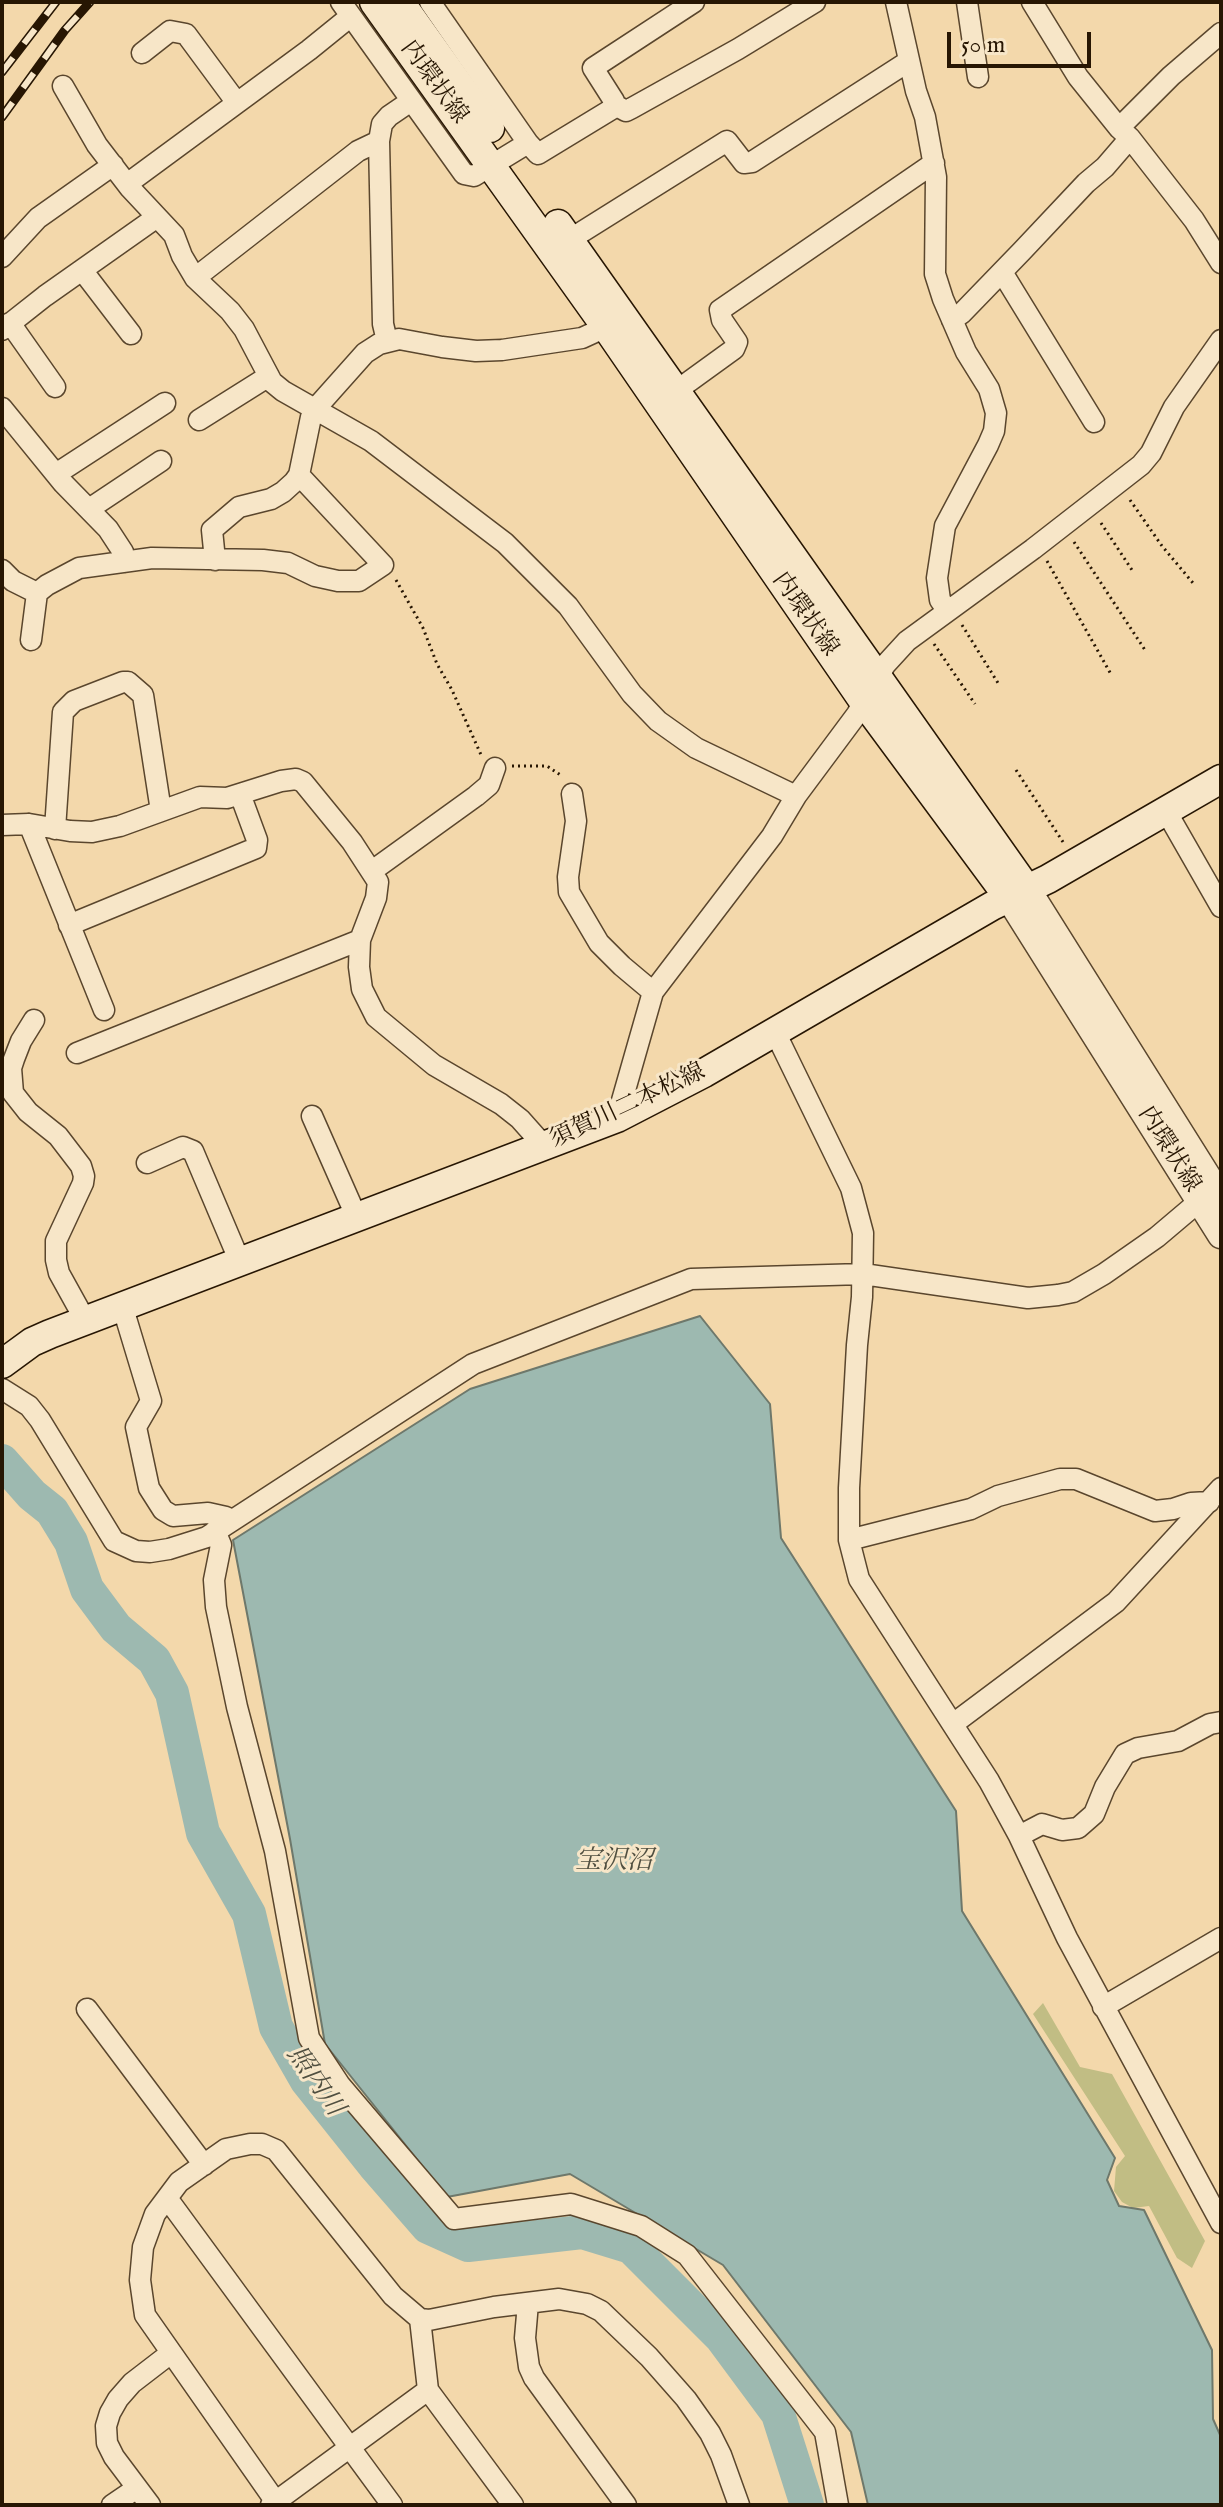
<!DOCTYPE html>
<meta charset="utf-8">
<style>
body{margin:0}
#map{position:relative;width:1223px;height:2507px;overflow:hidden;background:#f3d8ab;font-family:"IM FELL English",serif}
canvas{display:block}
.frame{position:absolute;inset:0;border:4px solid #271603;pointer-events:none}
.scale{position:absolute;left:947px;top:32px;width:144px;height:36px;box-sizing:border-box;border:4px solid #271603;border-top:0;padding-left:10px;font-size:24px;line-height:28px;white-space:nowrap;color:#271603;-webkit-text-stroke:6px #f7e6c8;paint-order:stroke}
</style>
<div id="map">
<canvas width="1223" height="2507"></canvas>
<div class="frame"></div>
<div class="scale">50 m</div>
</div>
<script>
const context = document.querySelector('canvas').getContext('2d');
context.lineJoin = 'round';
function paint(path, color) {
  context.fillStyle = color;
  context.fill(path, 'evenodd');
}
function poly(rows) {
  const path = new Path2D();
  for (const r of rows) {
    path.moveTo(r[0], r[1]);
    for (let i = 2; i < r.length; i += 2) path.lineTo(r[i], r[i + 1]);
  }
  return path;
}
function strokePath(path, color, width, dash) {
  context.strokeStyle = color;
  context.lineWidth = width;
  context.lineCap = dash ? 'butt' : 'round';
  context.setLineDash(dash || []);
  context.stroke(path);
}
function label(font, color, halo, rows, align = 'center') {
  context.font = font + ' "IM FELL English","Noto Serif JP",serif';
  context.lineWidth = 6;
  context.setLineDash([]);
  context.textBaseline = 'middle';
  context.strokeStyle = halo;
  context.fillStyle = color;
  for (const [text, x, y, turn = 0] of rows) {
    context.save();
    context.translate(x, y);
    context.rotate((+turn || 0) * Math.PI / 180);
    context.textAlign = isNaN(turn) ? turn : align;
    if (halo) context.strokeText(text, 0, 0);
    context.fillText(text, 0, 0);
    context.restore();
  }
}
const green = poly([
 [1043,2003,1080,2067,1112,2074,1205,2241,1192,2268,1177,2258,1149,2206,1133,2208,1122,2202,1114,2191,1116,2167,1125,2156,1033,2014]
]);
const water = poly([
 [700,1316,770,1404,781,1538,956,1811,962,1911,1115,2158,1107,2180,1119,2206,1144,2210,1212,2350,1213,2419,1221,2437,1221,2505,868,2505,851,2432,723,2265,570,2174,447,2197,325,2044,290,1839,233,1540,470,1389,700,1316]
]);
const river = poly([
 [2,1461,32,1495,52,1511,71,1542,87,1589,116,1628,154,1660,172,1693,203,1833,249,1914,276,2027,307,2081,374,2165,428,2227,468,2245,582,2232,631,2247,721,2337,778,2414,807,2505]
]);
const path = poly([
 [1130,500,1162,546,1193,583],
 [1101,523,1132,570],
 [1074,542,1145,650],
 [1047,561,1112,676],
 [396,580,423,628,437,664,452,690,482,757],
 [962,625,998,683],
 [934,644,975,704],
 [512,766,547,766,562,776],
 [1016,770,1063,842]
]);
const minor = poly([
 [341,2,464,174,474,176,528,143],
 [430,2,528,143,538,154,612,109,614,101,593,68,694,2],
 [896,2,916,91,925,117,936,177,935,274,943,299,966,352,989,389,996,413,994,431,988,445,945,526,937,578,940,600,947,610],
 [967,2,978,77],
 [1032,2,1078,77,1119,128,1130,138,1194,220,1221,263],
 [142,53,170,31,186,34,237,103],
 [63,86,97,145,130,188,174,235,182,256,195,278,230,311,244,329,272,382,283,391,371,441,505,543,568,606,632,694,658,721,696,748,796,796],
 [613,104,626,111,632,108,738,49,815,2],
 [1119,128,1171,76,1221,33],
 [127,184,309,50,351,16],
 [569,240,727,141,744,163,752,162,909,61],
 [2,257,38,218,113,165],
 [82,270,131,334],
 [1002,272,1094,422],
 [195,278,358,151,379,141],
 [952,320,962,313,1022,251,1086,183,1105,167,1130,138],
 [10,323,55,387],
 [2,330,45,296,157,217],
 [387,341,383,324,379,141,382,124,389,116,411,101],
 [676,391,734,349,737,342,722,320,720,310,934,163],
 [2,408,63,483,108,529,123,552,124,562],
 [199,420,269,376],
 [56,474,165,403],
 [89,509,161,461],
 [215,560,212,530,239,507,271,499,283,492,294,482,299,475,311,417,316,408,365,353,379,344,399,339,442,347,476,351,502,350,582,338,606,327],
 [2,570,13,581,37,593],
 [31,640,37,593,47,585,79,568,152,558,263,560,288,563,315,576,338,581,359,581,383,565,299,475],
 [572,794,576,821,568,877,569,892,599,943,622,966,653,992],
 [1166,811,1221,907],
 [29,824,104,1010],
 [2,825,29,824,70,831,92,832,120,826,200,797,227,798,281,781,296,779,303,782,352,842,378,882,376,898,360,940,359,967,362,989,376,1017,434,1065,501,1104,520,1119,544,1146],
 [55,829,63,712,74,701,123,682,128,682,143,695,161,811],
 [372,871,476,796,489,785,495,768],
 [69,925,256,848,257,840,240,794],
 [34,1020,21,1041,14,1059,11,1068,13,1093,28,1112,58,1136,81,1166,84,1176,83,1183,56,1241,56,1260,59,1273,85,1320],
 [775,1032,851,1188,863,1233,862,1297,857,1345,849,1488,849,1540,859,1579,989,1781,1019,1836,1067,1938,1221,2223],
 [77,1053,360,940],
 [312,1116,357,1218],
 [617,1118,653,992,772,836,796,796,857,714,885,665,907,641,1033,549,1141,465,1151,453,1174,407,1221,340],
 [147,1163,183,1147,193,1151,240,1262],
 [122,1305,151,1401,136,1427,149,1488,163,1510,173,1516,208,1513,226,1517,230,1522],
 [2,1389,29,1406,40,1420,114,1541,136,1551,150,1552,169,1549,207,1537,473,1364,691,1279,863,1274,1028,1298,1058,1295,1073,1292,1104,1274,1157,1237,1209,1193],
 [215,1531,221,1545,214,1580,216,1607,237,1707,275,1851,309,2038,340,2085,454,2219,571,2204,641,2226,687,2255,825,2432,838,2505],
 [849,1540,971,1509,998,1496,1060,1479,1076,1479,1155,1511,1173,1509,1191,1503,1209,1502],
 [953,1724,1116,1602,1221,1488],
 [1019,1836,1042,1824,1062,1830,1078,1828,1094,1814,1105,1787,1125,1754,1138,1748,1178,1741,1210,1724,1221,1722],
 [1103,2007,1221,1938],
 [87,2009,204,2165],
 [167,2198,392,2505],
 [528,2303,525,2338,529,2367,534,2378,626,2505],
 [428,2390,513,2505],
 [112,2505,137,2488],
 [150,2505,114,2457,107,2443,106,2426,110,2413,118,2399,132,2383,171,2353],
 [271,2505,428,2390,420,2319],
 [278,2505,145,2315,140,2280,143,2247,155,2214,179,2182,226,2149,250,2144,262,2144,276,2150,393,2296,420,2319,429,2320,494,2307,559,2299,587,2304,601,2311,649,2357,686,2399,710,2433,721,2455,739,2505]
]);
const tertiary = poly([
 [1027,889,1221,1198],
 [1009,898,1221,1235]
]);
const secondary = poly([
 [374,2,611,334,864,702,1009,898],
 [400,2,490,128],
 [558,224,1027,889],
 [2,1364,32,1342,50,1334,617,1118,704,1073,992,906,1048,879,1221,779]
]);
const rail = poly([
 [2,72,56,2],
 [2,117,65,30,90,2]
]);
const streetNames = [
 ["内環状線",433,83,54],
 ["内環状線",804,615,55],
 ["須賀川二本松線",628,1107,-25],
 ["内環状線",1168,1150,58]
];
const waterNames = [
 ["宝沢沼",614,1863],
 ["照内川",314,2082,55]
];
paint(green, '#c1bd84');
paint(water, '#9db9b0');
strokePath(water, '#6e786b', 2);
strokePath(river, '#9db9b0', 34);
strokePath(minor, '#5a462d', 23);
strokePath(tertiary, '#5a462d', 29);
strokePath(secondary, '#271603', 31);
strokePath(path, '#271603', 3, [2, 4]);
strokePath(minor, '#f7e6c8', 20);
strokePath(tertiary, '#f7e6c8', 26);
strokePath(secondary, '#f7e6c8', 28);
strokePath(rail, '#271603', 9);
strokePath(rail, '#f7e6c8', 6, [18]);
label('24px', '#271603', '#f7e6c8', streetNames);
label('italic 26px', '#504f40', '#f7e6c8', waterNames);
</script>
